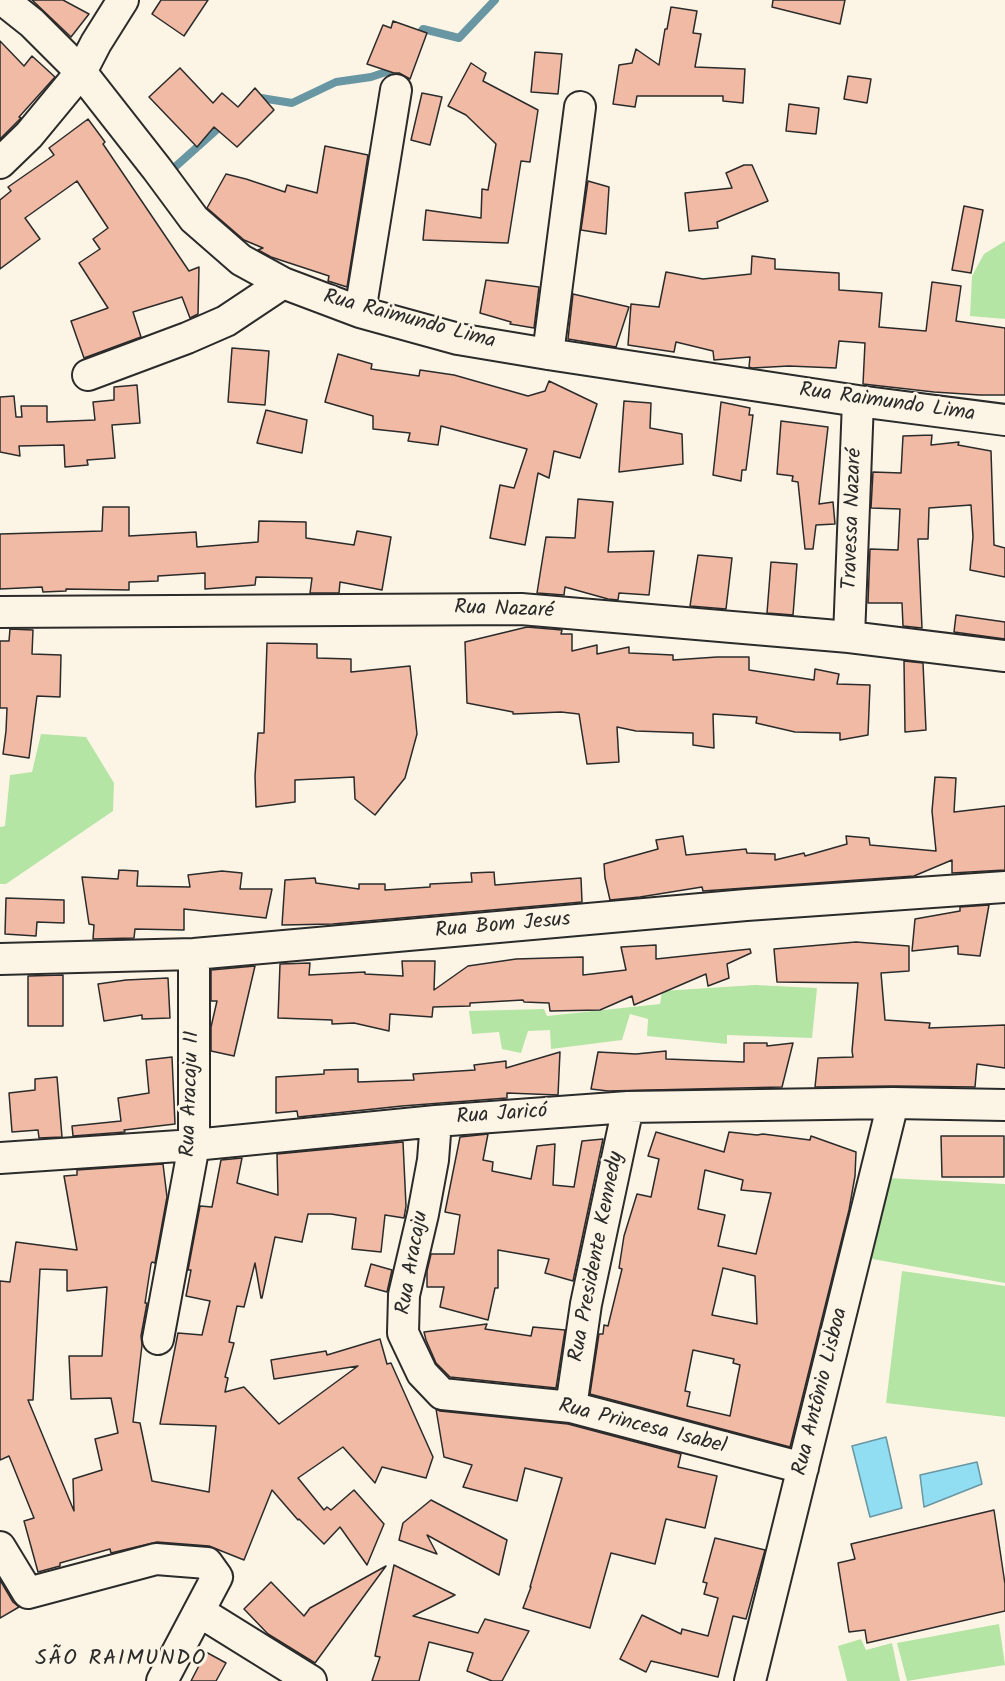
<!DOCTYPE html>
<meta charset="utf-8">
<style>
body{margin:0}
canvas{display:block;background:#fcf5e5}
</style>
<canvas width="1005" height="1681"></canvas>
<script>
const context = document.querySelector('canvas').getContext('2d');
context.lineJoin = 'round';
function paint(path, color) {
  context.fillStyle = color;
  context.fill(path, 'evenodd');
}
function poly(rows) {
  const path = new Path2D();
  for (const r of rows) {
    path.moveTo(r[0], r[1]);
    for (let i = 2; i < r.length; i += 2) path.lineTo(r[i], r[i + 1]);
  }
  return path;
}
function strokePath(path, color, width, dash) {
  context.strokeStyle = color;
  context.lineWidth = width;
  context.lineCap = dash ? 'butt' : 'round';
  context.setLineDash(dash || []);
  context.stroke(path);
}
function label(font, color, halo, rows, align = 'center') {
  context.font = font + ' Kalam,sans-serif';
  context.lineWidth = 6;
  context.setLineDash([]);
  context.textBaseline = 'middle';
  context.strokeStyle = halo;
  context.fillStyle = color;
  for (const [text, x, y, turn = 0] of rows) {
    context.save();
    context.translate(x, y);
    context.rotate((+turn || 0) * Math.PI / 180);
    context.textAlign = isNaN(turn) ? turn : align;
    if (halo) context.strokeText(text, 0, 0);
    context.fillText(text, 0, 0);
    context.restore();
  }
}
const green = poly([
 [1005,241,1005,319,970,316,972,276,984,254],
 [41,734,86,737,114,783,113,811,6,884,0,884,0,827,5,826,10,775,32,772],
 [755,985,817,988,812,1038,727,1035,727,1044,647,1036,648,1019,630,1014,622,1040,551,1049,550,1030,528,1031,521,1053,502,1049,499,1032,472,1034,469,1011,544,1009,547,1016,660,1004,662,991],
 [887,1178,1005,1184,1005,1283,867,1258],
 [902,1271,1005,1286,1005,1417,886,1403],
 [999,1624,1005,1665,907,1681,897,1643],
 [861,1639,866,1650,892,1643,900,1681,847,1681,838,1646]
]);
const water = poly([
 [886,1437,902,1508,870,1517,852,1446,886,1437],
 [977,1462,982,1484,924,1507,920,1475,977,1462]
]);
const stream = poly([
 [417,38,423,29,459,38,495,0],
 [255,97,292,103,336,82,371,77,398,68],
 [175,167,223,124]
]);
const building = poly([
 [32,0,63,0,89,14,71,37,32,0],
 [161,0,208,0,184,36,152,14,161,0],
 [773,0,845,0,840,24,772,7,773,0],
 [671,7,697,11,693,33,701,34,695,67,745,69,743,103,723,101,723,96,637,96,635,107,613,104,619,65,632,63,636,49,659,65,665,29,667,29,671,7],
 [393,21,427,33,410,79,399,73,394,73,367,64,383,25,391,28,393,21],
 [0,41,24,66,32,56,55,77,19,117,21,118,0,139,0,41],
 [535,52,562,54,558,94,531,92,535,52],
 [471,63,486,73,483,81,538,110,530,162,521,161,508,243,423,240,426,210,481,218,482,189,488,190,496,144,466,115,448,106,471,63],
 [180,68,213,103,222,93,238,107,255,88,274,110,237,147,214,127,197,147,149,97,180,68],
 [848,76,871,79,867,103,844,99,848,76],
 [422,93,442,97,430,145,411,140,422,93],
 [789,104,819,108,816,134,786,131,789,104],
 [88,119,105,142,103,144,189,271,199,267,198,314,190,318,182,297,133,312,141,337,84,358,71,321,108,308,79,263,100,249,93,239,108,228,77,181,25,218,40,239,0,269,0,200,11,191,8,187,54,155,49,148,88,119],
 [325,146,368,155,347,287,328,281,329,276,271,257,258,250,263,248,244,240,207,208,226,174,246,179,285,192,287,185,317,193,325,146],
 [744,165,752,165,768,201,717,222,718,228,689,231,685,193,732,188,726,173,744,165],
 [588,181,609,187,606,234,581,230,588,181],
 [964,206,983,210,971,273,952,270,964,206],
 [752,256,775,259,775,269,839,273,839,290,882,293,879,327,926,331,932,282,961,286,956,321,1005,328,1005,395,980,395,934,392,863,384,865,343,839,341,836,368,789,366,752,368,749,367,750,357,714,360,713,351,676,342,674,352,628,345,631,304,659,307,666,272,703,279,751,274,752,256],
 [486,280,539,287,534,328,510,324,511,322,480,313,486,280],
 [573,294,629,307,616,347,568,339,573,294],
 [232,348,269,351,265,405,228,402,232,348],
 [338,354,372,364,371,369,419,376,420,370,454,375,528,396,545,391,549,381,597,404,580,458,554,451,549,478,538,473,525,545,490,538,500,485,514,488,527,449,441,426,438,445,408,441,410,433,373,429,373,416,325,402,338,354],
 [137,385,140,423,112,425,115,458,87,460,88,465,65,467,64,445,19,446,20,456,0,452,0,397,14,396,16,417,22,417,21,406,47,406,47,422,95,420,93,402,114,400,114,387,137,385],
 [624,401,651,403,650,428,682,434,683,464,619,472,624,401],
 [721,402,750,408,749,415,753,415,746,470,742,470,741,481,713,475,721,402],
 [266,410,307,420,302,453,257,443,266,410],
 [781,421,828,427,819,504,833,502,835,524,816,525,813,549,805,549,798,482,792,481,793,476,777,474,781,421],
 [932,435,931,445,959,442,958,445,991,451,994,545,1005,548,1005,577,970,570,973,537,971,505,929,508,928,539,918,539,922,628,903,626,902,603,868,603,870,549,898,550,900,509,871,508,873,472,901,473,903,436,932,435],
 [578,499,613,502,608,552,654,551,649,595,619,593,618,600,608,599,565,587,564,595,537,593,546,537,575,538,578,499],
 [103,507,129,507,129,536,196,532,197,547,258,542,259,521,306,522,306,538,354,545,357,531,391,537,382,590,340,582,339,593,310,593,312,578,256,577,255,585,205,589,205,573,158,576,158,581,129,582,129,590,66,589,66,591,43,592,42,587,0,589,0,534,102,531,103,507],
 [698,555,732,558,726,609,690,606,698,555],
 [771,562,797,564,793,615,767,613,771,562],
 [956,615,1005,622,1005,639,954,632,956,615],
 [527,627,562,630,561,634,572,634,572,651,597,645,597,654,629,647,629,653,673,655,673,660,717,657,749,657,749,670,814,680,815,669,839,674,837,684,870,685,868,735,840,740,840,733,795,732,756,723,757,717,713,714,714,748,693,745,693,733,636,731,617,727,619,762,587,764,579,714,561,712,513,714,513,712,467,703,465,642,527,627],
 [10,629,33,630,32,654,61,655,60,697,37,696,29,758,3,754,6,731,7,708,0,708,0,641,9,641,10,629],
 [267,643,317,644,317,658,351,659,351,672,410,666,417,734,405,778,375,815,355,799,354,777,295,780,295,802,256,807,255,776,258,733,264,733,267,643],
 [904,661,923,663,926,730,905,732,904,661],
 [935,777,956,778,954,812,1005,806,1005,870,952,873,952,860,914,876,703,891,702,887,640,897,610,900,605,878,604,864,658,849,656,840,683,836,686,855,746,849,747,853,775,854,775,860,804,853,805,856,847,844,846,836,869,838,870,845,936,851,932,811,935,777],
 [119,870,138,871,137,886,190,887,188,875,222,871,242,873,240,889,272,889,266,918,184,909,184,930,135,929,134,938,93,939,94,925,89,924,82,877,118,879,119,870],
 [494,872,495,885,581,878,582,902,333,924,282,925,285,880,315,878,316,883,359,889,359,884,385,884,385,890,430,887,430,884,472,882,471,873,494,872],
 [6,898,64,900,64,923,37,922,36,936,5,934,6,898],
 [989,905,980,956,958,954,958,946,912,951,915,919,960,911,960,907,989,905],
 [856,942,909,946,909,971,881,973,885,1020,930,1023,929,1028,1005,1025,1005,1068,977,1064,975,1087,893,1086,815,1087,818,1058,853,1057,852,1051,858,983,777,982,774,949,856,942],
 [656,945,656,959,750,949,751,953,727,964,729,978,708,986,706,974,634,1005,632,996,600,1010,550,1011,549,1003,524,1002,523,1000,470,1003,470,1006,433,1007,432,1017,390,1014,389,1031,354,1023,332,1024,332,1020,278,1018,280,964,310,963,309,975,365,972,365,974,403,976,402,961,435,961,434,990,468,966,516,959,583,957,583,975,626,970,621,947,656,945],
 [255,966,234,1056,211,1051,211,1027,217,1001,211,1001,211,970,255,966],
 [63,975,63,1026,28,1026,28,976,63,975],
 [168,978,170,1018,142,1019,142,1015,104,1021,98,984,126,980,168,978],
 [744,1043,767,1043,767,1046,793,1043,782,1087,608,1091,591,1089,598,1052,636,1054,666,1051,666,1059,744,1062,744,1043],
 [560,1052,558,1095,507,1093,507,1098,402,1106,298,1117,297,1111,276,1113,276,1077,324,1074,324,1070,358,1069,358,1082,414,1080,413,1074,475,1070,474,1065,506,1061,506,1068,560,1052],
 [172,1057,175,1124,124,1130,125,1132,73,1136,72,1126,121,1121,118,1098,149,1093,146,1060,172,1057],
 [57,1077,62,1137,39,1138,38,1130,12,1132,9,1093,35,1090,35,1079,57,1077],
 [656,1132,724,1152,729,1132,757,1135,763,1134,810,1140,811,1136,856,1152,855,1176,849,1210,790,1447,590,1394,599,1334,603,1334,604,1325,608,1326,622,1269,619,1268,624,1236,637,1194,651,1197,659,1159,648,1156,656,1132],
 [705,1170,743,1180,741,1190,771,1193,756,1254,718,1246,725,1215,698,1209,705,1170],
 [723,1268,755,1276,757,1324,712,1315,723,1268],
 [693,1350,734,1359,733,1363,740,1365,730,1416,687,1406,690,1392,685,1391,693,1350],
 [488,1134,483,1160,493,1162,492,1171,531,1179,537,1146,555,1144,553,1185,574,1187,582,1141,603,1139,573,1281,545,1273,549,1259,498,1250,498,1288,495,1288,488,1320,440,1307,444,1287,427,1287,427,1271,431,1254,454,1254,460,1215,445,1212,460,1137,488,1134],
 [941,1136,1004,1136,1004,1177,942,1177,941,1136],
 [403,1142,406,1206,404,1218,385,1215,381,1252,352,1249,356,1218,331,1214,308,1214,302,1242,275,1237,262,1298,261,1298,255,1263,244,1307,237,1306,229,1342,234,1343,225,1377,228,1378,225,1392,244,1387,279,1424,358,1366,274,1379,271,1360,326,1351,327,1355,380,1339,387,1364,391,1363,433,1457,426,1478,382,1467,375,1483,343,1447,298,1478,324,1510,327,1507,331,1510,354,1490,384,1524,367,1565,340,1527,324,1544,299,1519,298,1520,272,1490,244,1560,209,1546,157,1542,111,1553,110,1549,60,1563,60,1566,38,1572,24,1521,34,1518,9,1456,0,1460,0,1281,10,1282,16,1242,77,1250,64,1176,77,1175,77,1170,163,1164,167,1197,155,1263,152,1262,151,1264,145,1303,147,1303,141,1336,142,1345,133,1422,140,1423,152,1481,209,1492,216,1426,160,1424,178,1333,202,1335,210,1301,186,1296,191,1270,188,1270,200,1206,212,1207,221,1160,242,1158,237,1183,278,1195,277,1154,403,1142],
 [40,1269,67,1270,67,1291,107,1287,102,1356,69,1356,71,1399,111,1398,118,1433,95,1439,102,1470,73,1479,74,1511,28,1400,33,1400,40,1269],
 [371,1264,392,1270,387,1292,365,1286,371,1264],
 [487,1324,485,1329,531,1336,533,1327,565,1330,556,1388,450,1377,436,1363,426,1340,424,1332,487,1324],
 [436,1409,440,1411,568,1424,681,1454,678,1467,717,1476,705,1528,666,1519,655,1564,611,1553,590,1628,523,1608,531,1587,530,1587,562,1478,525,1468,517,1501,463,1487,472,1465,444,1457,436,1409],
 [431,1500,507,1540,499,1575,427,1535,437,1554,399,1540,403,1523,431,1500],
 [994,1510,1005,1584,1005,1611,867,1643,865,1630,849,1632,838,1563,855,1559,851,1544,994,1510],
 [715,1538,765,1550,746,1619,733,1616,718,1677,651,1661,646,1672,620,1659,642,1615,681,1634,682,1629,708,1636,718,1598,704,1594,707,1583,703,1582,715,1538],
 [394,1565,455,1595,413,1616,478,1633,485,1619,529,1631,502,1681,492,1681,467,1671,473,1653,429,1642,419,1681,372,1681,380,1657,375,1656,394,1565],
 [386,1566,315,1663,268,1634,244,1609,271,1582,304,1616,310,1608,386,1566],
 [0,1580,13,1602,19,1607,0,1618,0,1580],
 [206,1652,226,1663,216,1681,191,1681,206,1652]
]);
const minor = poly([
 [3,0,32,23,81,72,157,169,194,219,241,260,283,283,360,312,458,339,548,354,858,401,1005,420],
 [0,163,29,135,81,72,96,43,123,0],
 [360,312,396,90],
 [548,354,580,107],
 [88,375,187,338,226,321,283,283],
 [0,612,521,609,849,637,1005,656],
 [849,637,858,401],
 [0,959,194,954,746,905,1005,887],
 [436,1121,433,1160,423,1214,404,1295,403,1333,422,1373,442,1394,571,1407,803,1468],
 [0,1158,194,1145,436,1121,628,1107,893,1103,1005,1105],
 [158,1339,194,1145,194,954],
 [571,1407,586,1304,628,1107],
 [0,1547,28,1593,156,1559,207,1563,217,1577,162,1681],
 [200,1612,311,1681],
 [750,1681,893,1103]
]);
const streetNames = [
 ["Rua Raimundo Lima",409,321,15],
 ["Rua Raimundo Lima",887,404,8],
 ["Travessa Nazaré",854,519,-88],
 ["Rua Nazaré",504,611,2],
 ["Rua Bom Jesus",503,927,-5],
 ["Rua Aracaju II",192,1094,-88],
 ["Rua Jaricó",502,1116,-4],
 ["Rua Presidente Kennedy",598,1257,-79],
 ["Rua Aracaju",414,1263,-80],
 ["Rua Antônio Lisboa",822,1392,-76],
 ["Rua Princesa Isabel",642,1428,14]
];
const neighbourhoodNames = [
 ["SÃO RAIMUNDO",121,1660]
];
paint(green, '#b4e5a4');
paint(water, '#91ddf1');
strokePath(water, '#6896a2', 1.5);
strokePath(stream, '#6896a2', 8);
paint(building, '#f1baa5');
strokePath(building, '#2b2b2b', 1.5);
strokePath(minor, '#2b2b2b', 34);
strokePath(minor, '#fcf5e5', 30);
label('21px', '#2b2b2b', '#fcf5e5', streetNames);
context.letterSpacing = '1.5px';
label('22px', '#2b2b2b', '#fcf5e5', neighbourhoodNames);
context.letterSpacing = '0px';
</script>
